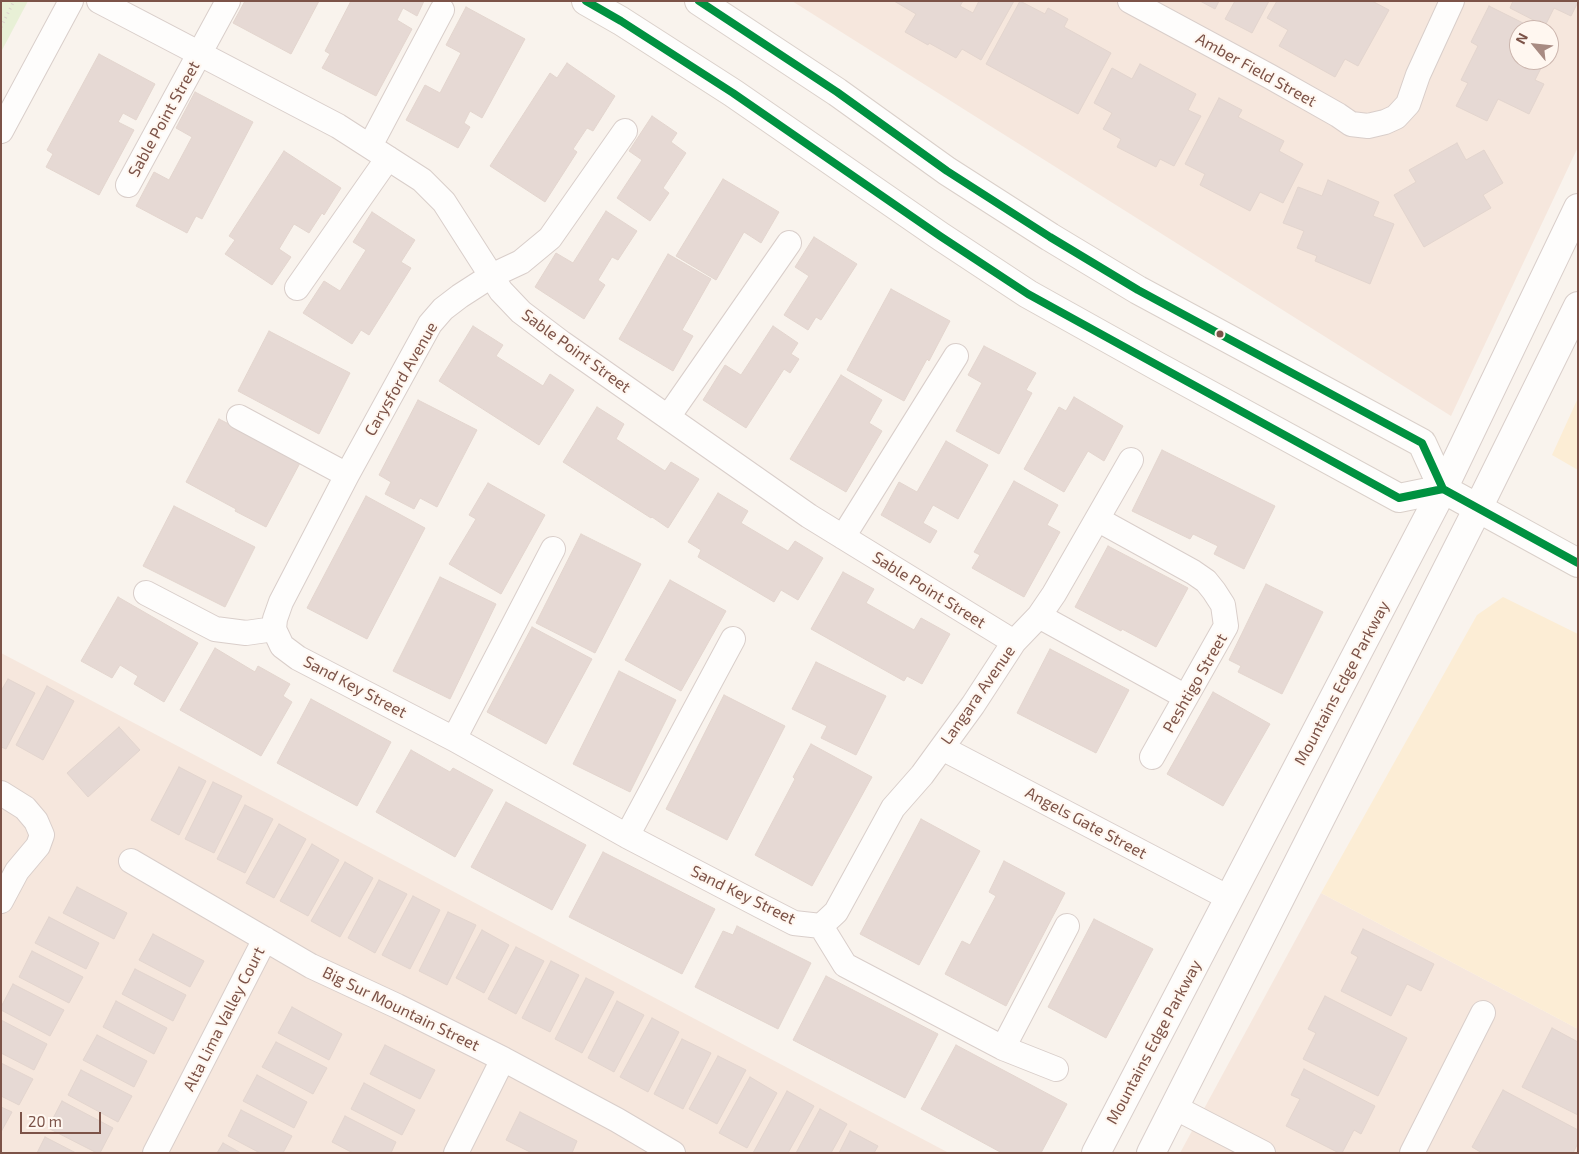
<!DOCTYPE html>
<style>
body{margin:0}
#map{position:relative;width:1579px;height:1154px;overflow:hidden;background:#f9f3ed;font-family:"Exo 2",sans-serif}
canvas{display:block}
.frame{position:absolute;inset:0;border:2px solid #7c5348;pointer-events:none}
.north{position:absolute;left:1509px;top:20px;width:50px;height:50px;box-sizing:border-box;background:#fff7f0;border:1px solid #cbb5ad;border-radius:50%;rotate:298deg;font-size:14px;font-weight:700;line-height:20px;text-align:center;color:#7c5348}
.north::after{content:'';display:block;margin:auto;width:18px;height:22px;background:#a88b82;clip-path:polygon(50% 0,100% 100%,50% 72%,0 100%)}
.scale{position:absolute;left:20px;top:1112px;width:81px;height:22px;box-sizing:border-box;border:2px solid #7c5348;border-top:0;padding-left:6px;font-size:15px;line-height:18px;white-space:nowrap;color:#7c5348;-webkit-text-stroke:4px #fff7f0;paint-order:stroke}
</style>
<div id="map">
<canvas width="1579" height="1154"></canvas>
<div class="frame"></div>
<div class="north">N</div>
<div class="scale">20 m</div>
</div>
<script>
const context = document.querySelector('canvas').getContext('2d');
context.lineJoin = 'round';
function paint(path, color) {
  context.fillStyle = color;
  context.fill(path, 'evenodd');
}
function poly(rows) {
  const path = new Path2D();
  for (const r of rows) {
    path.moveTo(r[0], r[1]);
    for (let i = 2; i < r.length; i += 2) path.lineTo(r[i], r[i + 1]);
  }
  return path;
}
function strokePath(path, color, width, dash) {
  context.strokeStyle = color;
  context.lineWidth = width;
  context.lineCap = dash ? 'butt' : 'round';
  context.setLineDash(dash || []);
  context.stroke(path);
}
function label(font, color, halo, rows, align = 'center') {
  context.font = font + ' "Exo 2",sans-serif';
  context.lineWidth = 4;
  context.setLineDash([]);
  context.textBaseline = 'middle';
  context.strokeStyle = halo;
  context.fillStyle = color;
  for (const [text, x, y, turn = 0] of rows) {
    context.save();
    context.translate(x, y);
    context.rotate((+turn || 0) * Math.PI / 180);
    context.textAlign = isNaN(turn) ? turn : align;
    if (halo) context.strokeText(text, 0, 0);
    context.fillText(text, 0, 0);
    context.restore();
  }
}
const residential = poly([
 [792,1,1578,1,1578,147,1451,416],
 [1519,30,1549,30,1549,60,1519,60],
 [1,653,43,675,949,1153,1,1153],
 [1321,893,1578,1029,1578,1153,1180,1153]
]);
const green = poly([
 [1,1,28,1,1,52]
]);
const sand = poly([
 [1578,398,1578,470,1552,455],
 [1503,597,1578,634,1578,1029,1321,893,1477,615]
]);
const building = poly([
 [245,1,319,1,291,54,233,23,245,1],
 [351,1,424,1,417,16,403,8,397,20,412,29,376,96,322,68,330,54,325,51,351,1],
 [894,1,963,1,960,6,973,13,979,1,1014,1,981,60,962,49,956,58,929,43,928,45,905,32,916,14,894,1],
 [1020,1,1045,14,1048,8,1068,19,1064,27,1111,53,1078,114,986,64,1020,1],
 [1200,1,1219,1,1215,9,1200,1],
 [1235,1,1269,1,1252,33,1225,19,1235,1],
 [1277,1,1372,1,1389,10,1358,66,1345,59,1335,77,1279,46,1288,30,1267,18,1277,1],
 [1513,1,1578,1,1578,2,1571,16,1554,8,1545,26,1510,8,1513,1],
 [1489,6,1537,30,1519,30,1519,60,1545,60,1535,80,1544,84,1529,114,1498,99,1487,121,1456,106,1468,83,1461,80,1478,46,1471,42,1489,6],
 [466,7,525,39,482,118,470,111,464,123,470,127,458,148,406,120,425,85,440,93,461,53,446,45,466,7],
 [1549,36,1555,39,1549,52,1549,36],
 [99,54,155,84,136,120,123,113,118,122,134,130,99,195,46,167,53,154,47,150,99,54],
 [567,63,615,96,593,131,587,128,573,149,577,152,545,202,490,166,550,73,557,78,567,63],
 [1140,64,1196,94,1188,110,1201,116,1174,166,1160,159,1156,167,1117,147,1121,139,1103,129,1112,113,1094,103,1112,68,1132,79,1140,64],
 [195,92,253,122,202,219,196,216,187,233,136,206,154,172,169,180,192,137,176,128,195,92],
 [1219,98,1242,110,1238,117,1284,141,1279,151,1303,164,1283,203,1260,192,1250,211,1200,185,1205,174,1185,164,1219,98],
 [652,116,677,133,671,142,686,153,663,188,669,193,650,221,617,198,642,160,629,151,652,116],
 [1457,143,1466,160,1484,150,1503,183,1483,195,1491,208,1424,247,1394,195,1416,182,1409,170,1457,143],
 [284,151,341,188,324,215,322,213,309,233,294,224,279,249,291,257,272,285,225,254,235,240,229,236,284,151],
 [723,179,779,212,761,243,744,232,716,280,676,256,723,179],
 [1328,180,1379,202,1373,216,1394,224,1370,284,1315,261,1317,256,1297,248,1304,231,1283,223,1298,187,1322,196,1328,180],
 [606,211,637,231,618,260,612,257,598,280,605,285,584,319,535,287,556,253,573,263,606,211],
 [372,212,415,240,401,262,411,268,369,335,361,330,352,344,303,313,324,281,340,291,366,250,353,242,372,212],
 [814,237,857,264,821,320,816,317,808,330,784,315,809,276,795,267,814,237],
 [668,254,711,279,682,330,693,336,673,371,619,339,668,254],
 [891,289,950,321,929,361,927,359,904,401,847,370,891,289],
 [473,326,503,345,496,356,543,386,550,374,574,390,539,445,439,381,473,326],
 [773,326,798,343,791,354,799,359,790,373,784,369,746,428,703,400,725,365,741,375,773,326],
 [269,331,350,373,319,434,238,391,269,331],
 [984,346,1036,373,1026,390,1032,393,999,454,956,431,982,383,968,375,984,346],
 [841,375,882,400,869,423,882,431,846,492,790,459,841,375],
 [1074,397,1123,426,1104,461,1088,451,1064,492,1024,469,1059,407,1066,411,1074,397],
 [418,400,477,430,437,507,420,498,414,509,385,494,391,482,379,475,418,400],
 [597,407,624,424,616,439,665,471,671,462,699,479,668,528,652,517,651,518,563,462,597,407],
 [219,419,301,461,266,527,235,511,236,509,186,482,219,419],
 [946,441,988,465,958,519,933,505,923,523,937,531,930,543,881,515,899,482,917,492,946,441],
 [1162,450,1275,506,1244,569,1214,554,1218,546,1193,534,1190,539,1132,511,1162,450],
 [1014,481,1058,505,1047,525,1060,532,1024,597,972,568,980,555,974,552,1014,481],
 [488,483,545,515,501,594,449,564,476,519,469,515,488,483],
 [718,493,748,511,741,523,788,551,795,541,823,558,798,600,781,590,774,602,698,557,701,550,688,542,718,493],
 [366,496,425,528,367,639,307,608,366,496],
 [174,506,255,547,225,607,143,566,174,506],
 [581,534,641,564,595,653,536,623,581,534],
 [1108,546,1188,588,1156,647,1122,629,1121,631,1075,607,1108,546],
 [843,572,874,589,866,603,914,630,921,618,950,634,922,684,907,676,904,681,811,629,843,572],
 [440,577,496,604,450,699,393,671,440,577],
 [670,580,726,611,681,691,625,660,670,580],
 [1266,584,1323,612,1282,694,1238,672,1241,666,1229,660,1266,584],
 [118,597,198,643,164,702,134,684,138,676,120,665,112,678,81,661,118,597],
 [532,627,592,659,546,744,487,712,532,627],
 [215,648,255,672,258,666,290,684,283,696,292,702,261,756,180,710,215,648],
 [1050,649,1129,690,1096,753,1017,713,1050,649],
 [816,662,886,696,856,755,821,738,827,726,792,709,816,662],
 [619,671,676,700,630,792,573,764,619,671],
 [8,679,35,693,6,749,1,747,1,691,8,679],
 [47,686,74,701,43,760,16,745,47,686],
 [1213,692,1270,724,1223,806,1167,774,1213,692],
 [724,695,785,726,727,840,666,809,724,695],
 [311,699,391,742,357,806,277,763,311,699],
 [119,727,140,750,88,797,67,773,119,727],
 [811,744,872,777,812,886,755,855,795,779,793,777,811,744],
 [411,750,450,772,453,768,493,790,455,857,376,812,411,750],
 [179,767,206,781,179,835,151,820,179,767],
 [213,782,242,796,214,853,185,839,213,782],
 [506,802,586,845,552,910,471,867,506,802],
 [245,805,273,819,245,873,217,859,245,805],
 [921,819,980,851,919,965,860,934,921,819],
 [279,824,306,839,274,898,246,883,279,824],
 [312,844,339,860,308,916,280,901,312,844],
 [603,852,715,909,682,974,569,917,603,852],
 [1004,861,1065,893,1006,1006,945,974,962,941,970,945,996,896,989,892,1004,861],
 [345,862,373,878,340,937,311,921,345,862],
 [379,880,407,894,375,953,348,938,379,880],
 [77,887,127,913,114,939,63,913,77,887],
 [413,896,440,910,410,969,382,955,413,896],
 [448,912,476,925,447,985,419,971,448,912],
 [49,917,99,943,86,969,35,943,49,917],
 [1094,919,1153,949,1106,1038,1048,1007,1094,919],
 [737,926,811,963,778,1029,695,987,723,931,733,935,737,926],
 [1363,929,1434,964,1421,991,1407,984,1391,1016,1341,991,1358,957,1351,953,1363,929],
 [482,930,509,945,484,993,456,978,482,930],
 [153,934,204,961,190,987,139,960,153,934],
 [516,947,544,961,516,1014,488,999,516,947],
 [32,951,83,977,69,1003,19,977,32,951],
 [551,961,579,975,550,1032,522,1018,551,961],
 [135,969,186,995,173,1021,122,994,135,969],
 [826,976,938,1034,905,1098,793,1040,826,976],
 [586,978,614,992,582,1053,555,1039,586,978],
 [13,984,64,1010,50,1036,1,1010,1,1007,13,984],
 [1325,996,1407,1038,1378,1096,1303,1059,1316,1033,1308,1029,1325,996],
 [116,1001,167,1028,154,1054,103,1027,116,1001],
 [617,1001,644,1015,614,1072,588,1058,617,1001],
 [292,1007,342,1034,329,1060,278,1033,292,1007],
 [652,1018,679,1032,648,1092,620,1077,652,1018],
 [1,1020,47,1044,34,1070,1,1053,1,1020],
 [1552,1028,1578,1042,1578,1115,1522,1087,1552,1028],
 [97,1035,147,1061,134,1087,83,1060,97,1035],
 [682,1039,711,1053,683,1109,654,1094,682,1039],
 [276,1042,327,1068,313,1094,262,1067,276,1042],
 [385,1045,435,1070,420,1099,370,1074,385,1045],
 [956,1045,1067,1104,1041,1153,1002,1153,921,1109,956,1045],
 [718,1056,746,1070,717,1124,689,1109,718,1056],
 [1,1063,33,1079,19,1105,1,1096,1,1063],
 [1304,1069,1375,1106,1361,1134,1354,1130,1342,1153,1339,1153,1286,1126,1300,1099,1291,1095,1304,1069],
 [81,1070,132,1096,118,1122,68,1095,81,1070],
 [257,1075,307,1102,294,1128,243,1101,257,1075],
 [750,1077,777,1093,747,1148,719,1133,750,1077],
 [364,1083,415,1110,402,1135,351,1109,364,1083],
 [1503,1090,1578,1130,1578,1143,1573,1153,1482,1153,1472,1147,1503,1090],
 [787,1091,814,1106,788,1153,753,1153,787,1091],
 [62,1101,113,1128,100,1153,97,1153,48,1128,62,1101],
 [1,1107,12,1112,1,1132,1,1107],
 [820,1109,847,1124,831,1153,796,1153,820,1109],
 [241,1110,292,1136,283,1153,260,1153,228,1136,241,1110],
 [520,1112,577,1141,572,1153,532,1153,506,1140,520,1112],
 [345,1116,396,1142,391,1153,353,1153,332,1142,345,1116],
 [850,1131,878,1146,874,1153,839,1153,850,1131],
 [45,1137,76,1153,37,1153,45,1137],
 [223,1143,241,1153,217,1153,223,1143]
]);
const path = poly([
 [1,27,14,1]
]);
const minor = poly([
 [99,1,338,126,422,180,444,202,501,291,521,312,562,343,809,516,1014,642],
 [1130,1,1269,76,1338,115,1351,124,1368,126,1385,122,1396,117,1408,104,1418,75,1452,1],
 [1,131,71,1],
 [625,131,550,238,521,262,491,276,460,296,443,309,430,324,347,475,281,602,275,619,274,629,282,646,298,658,454,739,627,836,759,905,794,923,821,926,845,965,1003,1048,1056,1069],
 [370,146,442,10],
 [128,185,228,1],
 [297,288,388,158],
 [239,417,347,475],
 [668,417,789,243],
 [1097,519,1193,572,1206,581,1214,591,1223,605,1226,626,1152,757],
 [843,537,956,356],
 [146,593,215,629,246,633,274,629],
 [1039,616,1186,697],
 [454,739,553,549],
 [942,748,1229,898],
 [1,793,25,808,36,821,42,835,38,846,17,871,1,901],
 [627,836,733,639],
 [131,861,311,966,397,1006,503,1059,617,1120,673,1153],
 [821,926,836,912,893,808,922,775,973,705,1014,642,1039,616,1054,594,1131,460],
 [1003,1048,1067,926],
 [1174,1107,1263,1153],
 [155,1153,265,939],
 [456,1153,503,1059],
 [1412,1153,1483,1013]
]);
const tertiary = poly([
 [1096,1153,1443,489,1578,208],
 [1151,1153,1478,508,1578,306]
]);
const secondary = poly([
 [586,1,621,21,733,93,940,236,1028,294,1157,366,1399,498,1443,489],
 [699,1,837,92,947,171,1050,237,1138,290,1422,443,1443,489,1578,563]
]);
const bus1 = poly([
 [586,1,621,21,733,93,940,236,1028,294,1399,498,1443,489],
 [699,1,837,92,947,171,1050,237,1138,290,1422,443,1443,489,1578,563]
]);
const markers = [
 [1220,334,4.5,"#7c5348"]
];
const streetNames = [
 ["Amber Field Street",1256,70,29],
 ["Sable Point Street",164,119,-61],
 ["Sable Point Street",576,351,36],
 ["Carysford Avenue",401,379,-60],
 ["Sable Point Street",929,590,32],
 ["Peshtigo Street",1195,683,-60],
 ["Mountains Edge Parkway",1342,683,-62],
 ["Sand Key Street",355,687,28],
 ["Langara Avenue",978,695,-55],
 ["Angels Gate Street",1086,823,28],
 ["Sand Key Street",743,895,26],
 ["Big Sur Mountain Street",401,1009,26],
 ["Alta Lima Valley Court",224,1019,-63],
 ["Mountains Edge Parkway",1154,1042,-62]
];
paint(residential, '#f6e7dd');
paint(green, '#e8f0d6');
paint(sand, '#fcedd5');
paint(building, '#e6d9d4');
strokePath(building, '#e3d5ce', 1);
strokePath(minor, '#d9ceca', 26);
strokePath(tertiary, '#d9ceca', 30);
strokePath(secondary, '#dad0ca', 30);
strokePath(path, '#dcd1ce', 3, [1, 4]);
strokePath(minor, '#fefdfc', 24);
strokePath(tertiary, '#fefdfc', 28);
strokePath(secondary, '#fefdfc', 28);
strokePath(bus1, '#009140', 8);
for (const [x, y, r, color] of markers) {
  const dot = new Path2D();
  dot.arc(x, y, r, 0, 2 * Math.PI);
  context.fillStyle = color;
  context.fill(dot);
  strokePath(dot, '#fff7f0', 2);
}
label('16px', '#7c5348', '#fff7f0', streetNames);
</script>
